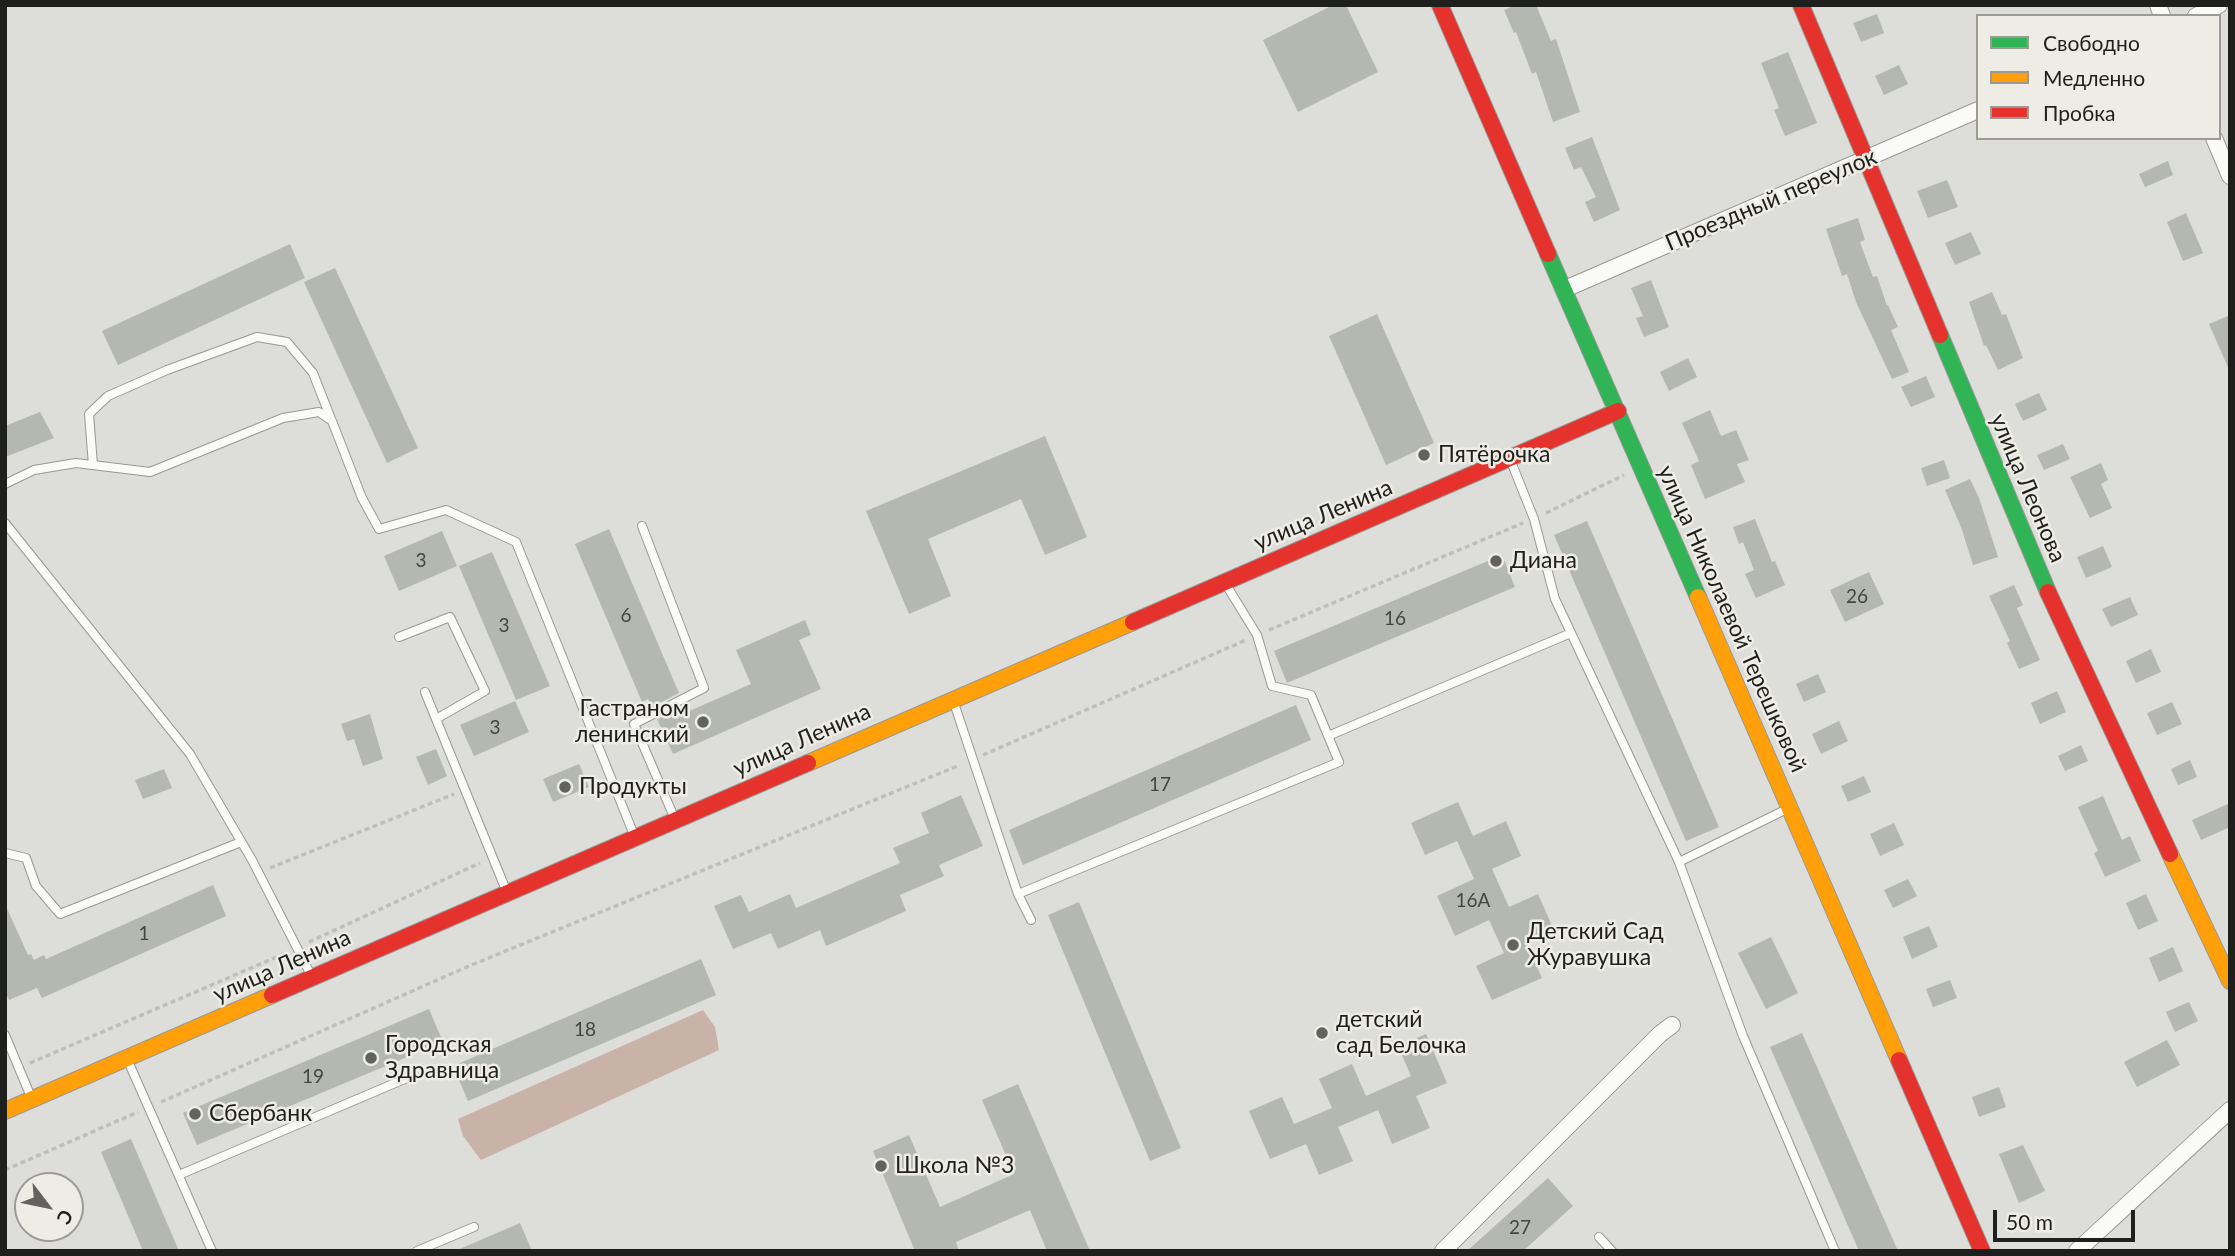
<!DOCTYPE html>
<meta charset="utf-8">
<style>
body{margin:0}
#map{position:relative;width:2235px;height:1256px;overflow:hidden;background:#ddddd9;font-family:Lato,sans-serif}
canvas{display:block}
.frame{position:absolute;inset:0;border:7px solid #1f1f1d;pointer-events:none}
.legend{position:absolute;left:1976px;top:14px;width:245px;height:126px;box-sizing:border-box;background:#edece5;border:2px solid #9b9a95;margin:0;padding:9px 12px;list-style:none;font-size:21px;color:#1f1f1d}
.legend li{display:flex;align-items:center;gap:14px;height:35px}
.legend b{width:35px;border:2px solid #9b9a95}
.north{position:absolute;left:14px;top:1172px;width:70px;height:70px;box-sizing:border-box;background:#edece5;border:2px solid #9b9a95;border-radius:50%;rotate:122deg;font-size:19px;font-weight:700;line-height:28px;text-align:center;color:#1f1f1d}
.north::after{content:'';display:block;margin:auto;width:24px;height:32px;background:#62625f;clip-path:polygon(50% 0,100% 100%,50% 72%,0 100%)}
.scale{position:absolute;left:1993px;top:1210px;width:142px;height:32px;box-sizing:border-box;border:4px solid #1f1f1d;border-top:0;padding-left:9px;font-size:21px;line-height:24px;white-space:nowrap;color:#1f1f1d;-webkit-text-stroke:5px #edece5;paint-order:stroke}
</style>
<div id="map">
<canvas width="2235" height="1256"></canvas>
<div class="frame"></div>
<ul class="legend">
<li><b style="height:9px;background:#30b455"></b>Свободно</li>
<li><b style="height:9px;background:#ff9f0a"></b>Медленно</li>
<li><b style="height:9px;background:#e5322d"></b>Пробка</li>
</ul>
<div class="north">С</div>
<div class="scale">50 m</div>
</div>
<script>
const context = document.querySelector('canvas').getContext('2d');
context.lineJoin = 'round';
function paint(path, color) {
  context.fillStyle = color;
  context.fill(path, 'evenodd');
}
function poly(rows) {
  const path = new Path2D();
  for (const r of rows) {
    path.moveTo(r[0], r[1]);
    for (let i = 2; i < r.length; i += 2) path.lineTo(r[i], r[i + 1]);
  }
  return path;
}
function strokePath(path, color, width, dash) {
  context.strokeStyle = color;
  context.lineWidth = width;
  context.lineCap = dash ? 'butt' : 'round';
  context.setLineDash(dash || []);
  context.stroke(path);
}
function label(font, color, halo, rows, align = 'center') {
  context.font = font + ' Lato,sans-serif';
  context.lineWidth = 5;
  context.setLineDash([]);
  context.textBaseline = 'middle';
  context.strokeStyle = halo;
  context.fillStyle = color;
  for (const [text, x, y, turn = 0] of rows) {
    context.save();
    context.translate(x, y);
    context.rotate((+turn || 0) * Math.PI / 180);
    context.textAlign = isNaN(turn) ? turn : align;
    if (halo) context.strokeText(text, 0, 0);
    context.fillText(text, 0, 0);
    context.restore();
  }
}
const forest = poly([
 [703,1010,715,1027,719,1050,481,1160,463,1136,458,1119]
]);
const building = poly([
 [1333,5,1346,5,1378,72,1298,112,1263,40],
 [1516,5,1536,5,1551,41,1556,39,1580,112,1553,122,1536,72,1532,74,1516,32,1514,33,1504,10],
 [1877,14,1884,33,1861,42,1853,23],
 [1788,52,1817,123,1785,136,1774,110,1779,108,1761,63],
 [1899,65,1908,84,1884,95,1875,76],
 [1592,137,1620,210,1594,222,1585,202,1596,197,1581,167,1574,170,1565,148],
 [2168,161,2173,175,2145,187,2139,174],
 [1947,180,1958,207,1928,218,1917,191],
 [2186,213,2203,253,2183,261,2167,222],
 [1858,218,1865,240,1860,242,1873,277,1877,276,1887,306,1888,305,1898,327,1891,330,1909,372,1892,379,1856,302,1847,274,1842,276,1826,229],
 [1971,232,1981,254,1955,265,1945,243],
 [290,244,305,278,118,365,102,331],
 [335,268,418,448,387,463,304,282],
 [1651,280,1669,327,1644,337,1636,318,1643,316,1631,288],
 [1992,292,2002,315,2006,314,2023,358,1998,370,1986,345,1984,346,1969,302],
 [1377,314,1434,443,1386,465,1329,336],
 [2230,315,2230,372,2209,324],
 [1688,358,1697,377,1669,391,1660,372],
 [1926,376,1935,397,1911,407,1901,387],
 [2039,393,2047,410,2023,421,2015,404],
 [1710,410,1721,436,1736,430,1749,460,1737,464,1745,482,1705,499,1691,465,1699,461,1682,423],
 [40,412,54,438,5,457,5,426],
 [1045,436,1087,537,1045,555,1021,499,928,539,951,596,909,614,866,511],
 [2063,444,2070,459,2044,470,2037,455],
 [1944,460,1950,478,1927,486,1921,468],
 [2101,463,2108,480,2101,484,2112,508,2090,518,2070,477],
 [1970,479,1979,498,1998,557,1973,565,1961,527,1945,490],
 [1755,519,1772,562,1775,561,1785,585,1756,598,1745,574,1754,570,1743,542,1739,544,1733,527],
 [1587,521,1719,827,1686,841,1554,535],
 [609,529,679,693,652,707,648,699,642,702,575,544],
 [442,531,457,566,399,591,384,556],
 [2103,546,2112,567,2086,578,2077,557],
 [492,552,550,686,516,700,459,566],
 [1502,555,1515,587,1287,683,1274,651],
 [1869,572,1884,604,1845,622,1830,590],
 [2014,585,2023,605,2017,608,2040,660,2019,669,2007,643,2010,641,1989,596],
 [2130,597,2138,615,2111,627,2102,609],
 [805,620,811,635,799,640,821,689,673,754,657,719,684,706,687,712,751,684,736,650],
 [2151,649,2161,672,2136,683,2126,661],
 [1818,674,1826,692,1804,702,1796,684],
 [2057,691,2066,712,2040,724,2031,703],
 [515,701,529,732,474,756,460,725],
 [2172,702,2182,724,2157,735,2147,713],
 [1296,705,1311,740,1023,865,1009,830],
 [370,714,383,759,363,766,354,739,347,741,341,724],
 [1839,721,1848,741,1821,754,1812,734],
 [2081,745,2088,761,2065,771,2058,756],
 [436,749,447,776,428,785,416,757],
 [2190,760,2197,777,2178,785,2171,769],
 [579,764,589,787,553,802,543,779],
 [164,769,172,788,143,799,135,780],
 [1864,776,1871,792,1848,802,1841,786],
 [961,795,983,846,939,865,944,876,900,895,906,911,826,946,820,930,778,949,771,933,733,949,714,906,741,895,749,912,790,894,796,908,900,863,893,848,929,833,921,813],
 [2103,796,2122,840,2130,836,2141,861,2105,877,2094,853,2098,851,2078,807],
 [1458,802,1473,836,1506,821,1521,856,1492,869,1509,907,1538,894,1553,928,1525,941,1542,978,1492,1000,1476,966,1504,953,1489,920,1455,936,1437,896,1474,879,1457,841,1425,855,1411,823],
 [2230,803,2230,827,2201,840,2192,820],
 [1894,823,1904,845,1880,856,1870,834],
 [1908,879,1917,896,1893,908,1884,890],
 [213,885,226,916,42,998,37,988,9,1000,5,991,5,904,28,955,31,954,34,960,44,955,46,959],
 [2146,894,2158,921,2138,930,2126,903],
 [1079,902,1181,1148,1150,1161,1048,915],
 [1929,926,1938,947,1912,959,1903,937],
 [1771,937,1798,993,1766,1009,1738,953],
 [2173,947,2183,971,2159,982,2149,958],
 [701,959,716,995,468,1101,453,1066],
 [1950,980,1957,998,1933,1007,1926,989],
 [2189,1002,2198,1021,2175,1032,2166,1012],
 [429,1009,443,1042,197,1145,183,1113],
 [1802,1033,1898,1251,1859,1251,1770,1047],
 [1426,1034,1447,1083,1416,1096,1430,1128,1392,1144,1378,1110,1338,1127,1353,1161,1319,1175,1306,1144,1270,1159,1249,1111,1282,1097,1294,1124,1332,1108,1319,1079,1352,1064,1366,1096,1411,1076,1398,1046],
 [2167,1040,2180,1065,2137,1087,2124,1062],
 [1018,1084,1090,1251,1047,1251,1030,1210,956,1242,959,1251,915,1251,873,1151,909,1135,940,1207,1014,1174,982,1100],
 [1999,1087,2006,1107,1979,1117,1972,1097],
 [131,1139,179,1251,143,1251,101,1152],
 [2023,1145,2045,1191,2019,1203,1999,1154],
 [1548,1178,1573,1206,1523,1251,1467,1251],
 [520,1223,532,1251,455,1251]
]);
const path = poly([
 [1546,513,1624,475],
 [1269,630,1523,523],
 [983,755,1246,640],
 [270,868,454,794],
 [309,942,480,863],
 [30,1063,286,953],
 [161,1102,469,966,960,765],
 [5,1170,138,1112]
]);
const lane = poly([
 [1510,459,1534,519,1555,599,1679,862],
 [93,465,89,414,108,396,167,370,257,337,287,342,313,373,331,419],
 [5,484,34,470,76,463,150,472,283,418,319,412,332,421,362,498,379,529,446,510,516,542,634,835],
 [5,523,190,754,252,860,312,977],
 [642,526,704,688,634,724,674,817],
 [399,637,450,617,485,691,436,719,506,890],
 [425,692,436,719],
 [954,703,1018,894,1031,920],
 [1328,736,1571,633],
 [1787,809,1679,862,1743,1036,1835,1251],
 [5,853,26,858,36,886,60,914,241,842],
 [1018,894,1339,762,1311,695,1272,686,1257,635,1225,583],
 [5,1035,31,1097],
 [128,1061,212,1251],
 [179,1175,414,1075],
 [1599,1237,1612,1251],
 [417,1251,474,1227]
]);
const street = poly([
 [2158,5,2162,16],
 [2196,16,2219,5],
 [2214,138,2230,176],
 [1565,289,1978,110],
 [1443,1251,1660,1034,1672,1025],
 [2077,1251,2230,1110]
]);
const fast = poly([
 [1548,254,1698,597],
 [1940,335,2048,592]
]);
const slow = poly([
 [1698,597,1899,1060],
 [808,763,1133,622],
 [2170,854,2230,981],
 [5,1111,272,995]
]);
const jam = poly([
 [1440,5,1548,254],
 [1801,5,1940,335],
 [2048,592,2170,854],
 [1133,622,1618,411],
 [272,995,808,763],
 [1899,1060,1982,1251]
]);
const markers = [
 [1424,455,7,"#62625f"],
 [1496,561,7,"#62625f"],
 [703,722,7,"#62625f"],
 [565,787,7,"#62625f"],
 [1513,945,7,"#62625f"],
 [1322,1033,7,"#62625f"],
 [371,1058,7,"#62625f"],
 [195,1114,7,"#62625f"],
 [881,1166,7,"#62625f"]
];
const numberNames = [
 ["3",421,561],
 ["26",1857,597],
 ["6",626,616],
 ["16",1395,619],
 ["3",504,626],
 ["3",495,728],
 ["17",1160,785],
 ["16А",1473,901],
 ["1",144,934],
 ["18",585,1030],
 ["19",313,1077],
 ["27",1520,1228]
];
const streetNames = [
 ["Проездный переулок",1771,200,-23],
 ["улица Леонова",2028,488,67],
 ["улица Ленина",1323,515,-23],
 ["улица Николаевой Терешковой",1732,619,66],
 ["улица Ленина",802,740,-24],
 ["улица Ленина",282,966,-24]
];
const poiNames = [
 ["Пятёрочка",1438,455],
 ["Диана",1510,561],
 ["Гастраном",689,709,"right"],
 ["ленинский",689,735,"right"],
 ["Продукты",579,787],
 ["Детский Сад",1527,932],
 ["Журавушка",1527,958],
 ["детский",1336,1020],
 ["сад Белочка",1336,1046],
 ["Городская",385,1045],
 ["Здравница",385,1071],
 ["Сбербанк",209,1114],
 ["Школа №3",895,1166]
];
paint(forest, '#c9b2a8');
paint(building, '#b5b8b0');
strokePath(lane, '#989895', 10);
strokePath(street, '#989895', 18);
strokePath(fast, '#989895', 18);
strokePath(slow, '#989895', 18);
strokePath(jam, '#989895', 18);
strokePath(path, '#bebebd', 3.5, [5, 3.5]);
strokePath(lane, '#fafaf9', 8);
strokePath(street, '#fafaf9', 16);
strokePath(fast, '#30b455', 16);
strokePath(slow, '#ff9f0a', 16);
strokePath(jam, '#e5322d', 16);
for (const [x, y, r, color] of markers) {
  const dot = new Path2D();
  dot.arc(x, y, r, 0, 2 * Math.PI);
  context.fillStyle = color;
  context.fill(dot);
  strokePath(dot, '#edece5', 2.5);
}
label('19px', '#444542', null, numberNames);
label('23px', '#1f1f1d', '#edece5', streetNames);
label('23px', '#1f1f1d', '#edece5', poiNames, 'left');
</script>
